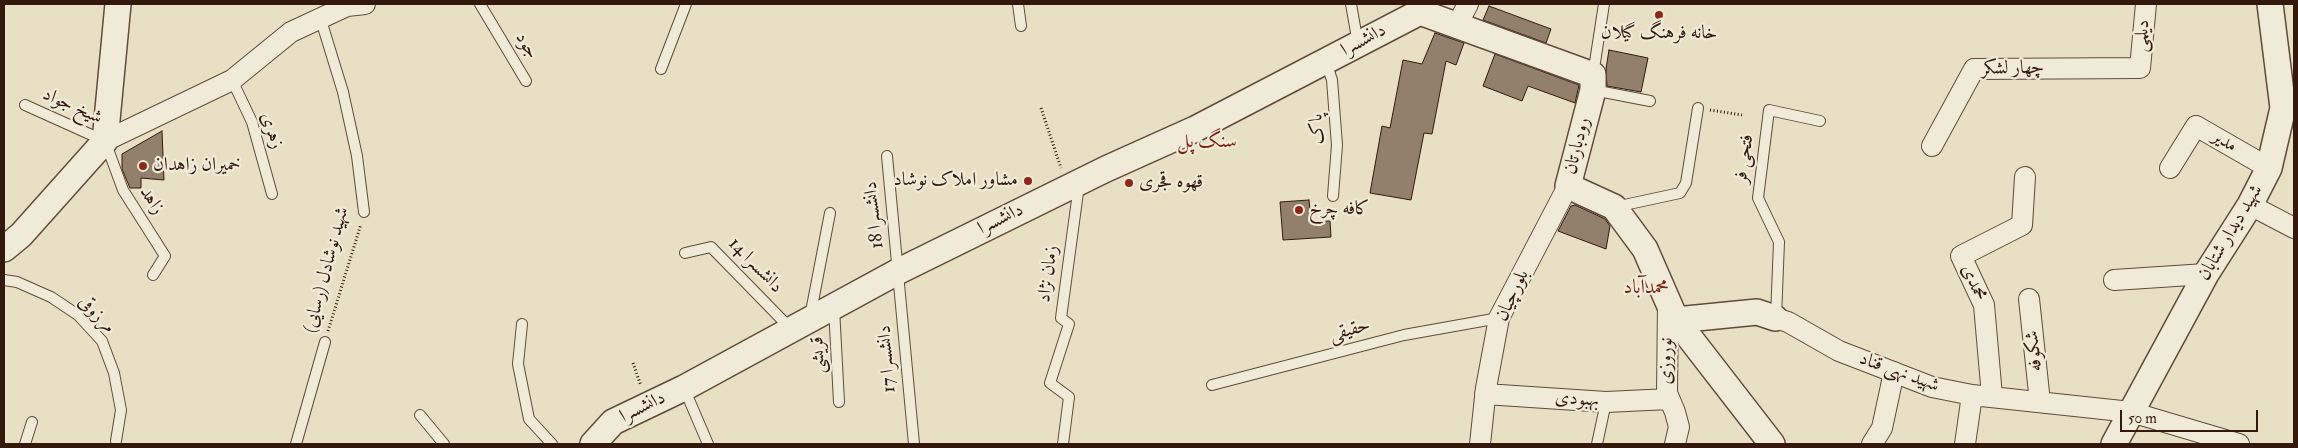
<!DOCTYPE html>
<meta charset="utf-8">
<style>
body{margin:0}
#map{position:relative;width:2298px;height:448px;overflow:hidden;background:#e8e0c4;font-family:"IM FELL Double Pica",serif}
canvas{display:block}
.frame{position:absolute;inset:0;border:5px solid #34180c;pointer-events:none}
.scale{position:absolute;left:2120px;top:410px;width:138px;height:22px;box-sizing:border-box;border:2px solid #34180c;border-top:0;padding-left:6px;font-size:15px;line-height:18px;white-space:nowrap;color:#34180c;-webkit-text-stroke:4px #f0ebd9;paint-order:stroke}
</style>
<div id="map">
<canvas width="2298" height="448"></canvas>
<div class="frame"></div>
<div class="scale">50 m</div>
</div>
<script>
const context = document.querySelector('canvas').getContext('2d');
context.lineJoin = 'round';
function paint(path, color) {
  context.fillStyle = color;
  context.fill(path, 'evenodd');
}
function poly(rows) {
  const path = new Path2D();
  for (const r of rows) {
    path.moveTo(r[0], r[1]);
    for (let i = 2; i < r.length; i += 2) path.lineTo(r[i], r[i + 1]);
  }
  return path;
}
function strokePath(path, color, width, dash) {
  context.strokeStyle = color;
  context.lineWidth = width;
  context.lineCap = dash ? 'butt' : 'round';
  context.setLineDash(dash || []);
  context.stroke(path);
}
function label(font, color, halo, rows, align = 'center') {
  context.font = font + ' "IM FELL Double Pica",Amiri,serif';
  context.lineWidth = 4.5;
  context.setLineDash([]);
  context.textBaseline = 'middle';
  context.strokeStyle = halo;
  context.fillStyle = color;
  for (const [text, x, y, turn = 0] of rows) {
    context.save();
    context.translate(x, y);
    context.rotate((+turn || 0) * Math.PI / 180);
    context.textAlign = isNaN(turn) ? turn : align;
    if (halo) context.strokeText(text, 0, 0);
    context.fillText(text, 0, 0);
    context.restore();
  }
}
const building = poly([
 [1489,6,1551,29,1546,43,1483,20,1489,6],
 [1435,33,1464,43,1456,65,1446,61,1432,134,1424,133,1411,200,1370,193,1382,126,1390,128,1403,60,1422,64,1435,33],
 [1609,50,1648,58,1641,92,1607,86,1606,69,1609,50],
 [1495,54,1579,85,1575,103,1528,86,1522,101,1483,86,1495,54],
 [162,131,164,180,141,178,141,188,130,188,122,169,122,154,162,131],
 [1309,200,1311,222,1330,221,1331,237,1283,240,1280,202,1309,200],
 [1575,205,1605,219,1610,226,1606,249,1558,231,1571,206,1575,205]
]);
const path = poly([
 [1041,108,1061,168],
 [1710,110,1742,115],
 [328,331,361,224],
 [633,363,641,386]
]);
const service = poly([
 [480,4,526,81],
 [1018,4,1021,26],
 [1351,4,1358,44],
 [320,17,343,92,357,156,364,212],
 [1326,62,1332,80,1337,145,1333,196],
 [661,69,686,4],
 [1593,75,1604,4],
 [232,80,252,122,272,194],
 [1593,90,1650,101],
 [25,105,105,141,123,190,165,256,153,275],
 [887,156,914,444],
 [1615,207,1680,193,1686,183,1698,108],
 [685,253,711,247,791,329],
 [4,280,17,282,51,297,78,315,102,341,114,373,121,410,116,441],
 [834,308,839,402],
 [810,317,830,213],
 [1776,317,1779,242,1758,198,1769,110,1820,121],
 [522,324,518,364,529,419,552,444],
 [1212,385,1404,335,1499,318],
 [684,388,708,444],
 [420,415,444,444],
 [25,444,32,422],
 [296,444,325,342],
 [1063,444,1069,397,1050,383,1069,324,1061,318,1079,185],
 [1597,444,1606,402]
]);
const minor = poly([
 [1457,25,1468,4],
 [105,141,232,80,291,32,347,6,365,4],
 [1932,146,1974,69,2140,68,2146,4],
 [2170,168,2196,126,2269,168],
 [2250,205,2294,228],
 [2114,280,2206,274],
 [2029,299,2040,402],
 [1668,304,1667,393,1675,412,1679,427,1675,444],
 [1775,318,1788,322,1839,351,1932,387,1972,395,2131,412,2239,444],
 [1485,394,1606,402,1669,399],
 [1992,396,1984,305,1961,256,2022,225,2025,177],
 [1480,444,1486,388,1499,318,1568,186],
 [1872,444,1882,428,1894,372],
 [1965,444,1972,395]
]);
const tertiary = poly([
 [1420,12,1593,75,1593,90,1568,186,1614,207,1645,249,1676,320,1772,444],
 [4,249,21,235,105,141,118,4],
 [1676,320,1757,312,1775,318],
 [593,444,613,422,684,388,899,271,1106,169,1195,129,1420,12],
 [2114,444,2206,274,2250,205,2269,168,2283,108,2270,4]
]);
const markers = [
 [1659,15,5,"#8f2418"],
 [143,166,5,"#8f2418"],
 [1028,181,5,"#8f2418"],
 [1129,183,5,"#8f2418"],
 [1299,210,5,"#8f2418"]
];
const poiNames = [
 ["خانه فرهنگ گیلان",1659,34,"center"],
 ["خمیران زاهدان",153,166],
 ["مشاور املاک نوشاد",1018,181,"right"],
 ["قهوه قجری",1139,183],
 ["کافه چرخ",1309,210]
];
const streetNames = [
 ["دیلمی",2143,36,-85],
 ["دانشسرا",1364,41,-28],
 ["جود",526,46,59],
 ["چهار لشکر",2013,69,-1],
 ["شیخ جواد",72,107,24],
 ["پاک",1318,129,-93],
 ["زهری",271,131,72],
 ["مدیر",2224,142,30],
 ["رودبارتان",1578,146,-76],
 ["فتحی فر",1745,159,-82],
 ["زاهد",151,201,57],
 ["دانشسرا 18",875,215,-96],
 ["دانشسرا",1001,220,-26],
 ["شهید دیدار شتابان",2231,233,-59],
 ["دانشسرا 14",755,266,46],
 ["شهید نوشادل (رسایی)",327,270,-75],
 ["زمان نژاد",1049,274,-82],
 ["محمدی",1973,283,66],
 ["بلورچیان",1513,296,-65],
 ["مرزوقی",96,315,46],
 ["حقیقی",1350,331,-15],
 ["شکوفه",2035,351,-96],
 ["قریشی",819,355,-93],
 ["دانشسرا 17",888,359,-94],
 ["نوروزی",1667,361,-89],
 ["شهید نهی قناد",1899,373,20],
 ["بهبودی",1577,400,4],
 ["دانشسرا",643,408,-26]
];
const neighbourhoodNames = [
 ["سنگ پل",1207,143],
 ["محمدآباد",1646,289]
];
paint(building, '#92806c');
strokePath(building, '#34180c', 1);
strokePath(service, '#614a3a', 12);
strokePath(minor, '#614a3a', 22);
strokePath(tertiary, '#614a3a', 28);
strokePath(path, '#34180c', 3, [1, 2.5]);
strokePath(service, '#f0ebd9', 10);
strokePath(minor, '#f0ebd9', 20);
strokePath(tertiary, '#f0ebd9', 25);
for (const [x, y, r, color] of markers) {
  const dot = new Path2D();
  dot.arc(x, y, r, 0, 2 * Math.PI);
  context.fillStyle = color;
  context.fill(dot);
  strokePath(dot, '#f0ebd9', 2);
}
label('19px', '#34180c', '#f0ebd9', poiNames, 'left');
label('19px', '#34180c', '#f0ebd9', streetNames);
label('20px', '#7a1f14', '#f0ebd9', neighbourhoodNames);
</script>
